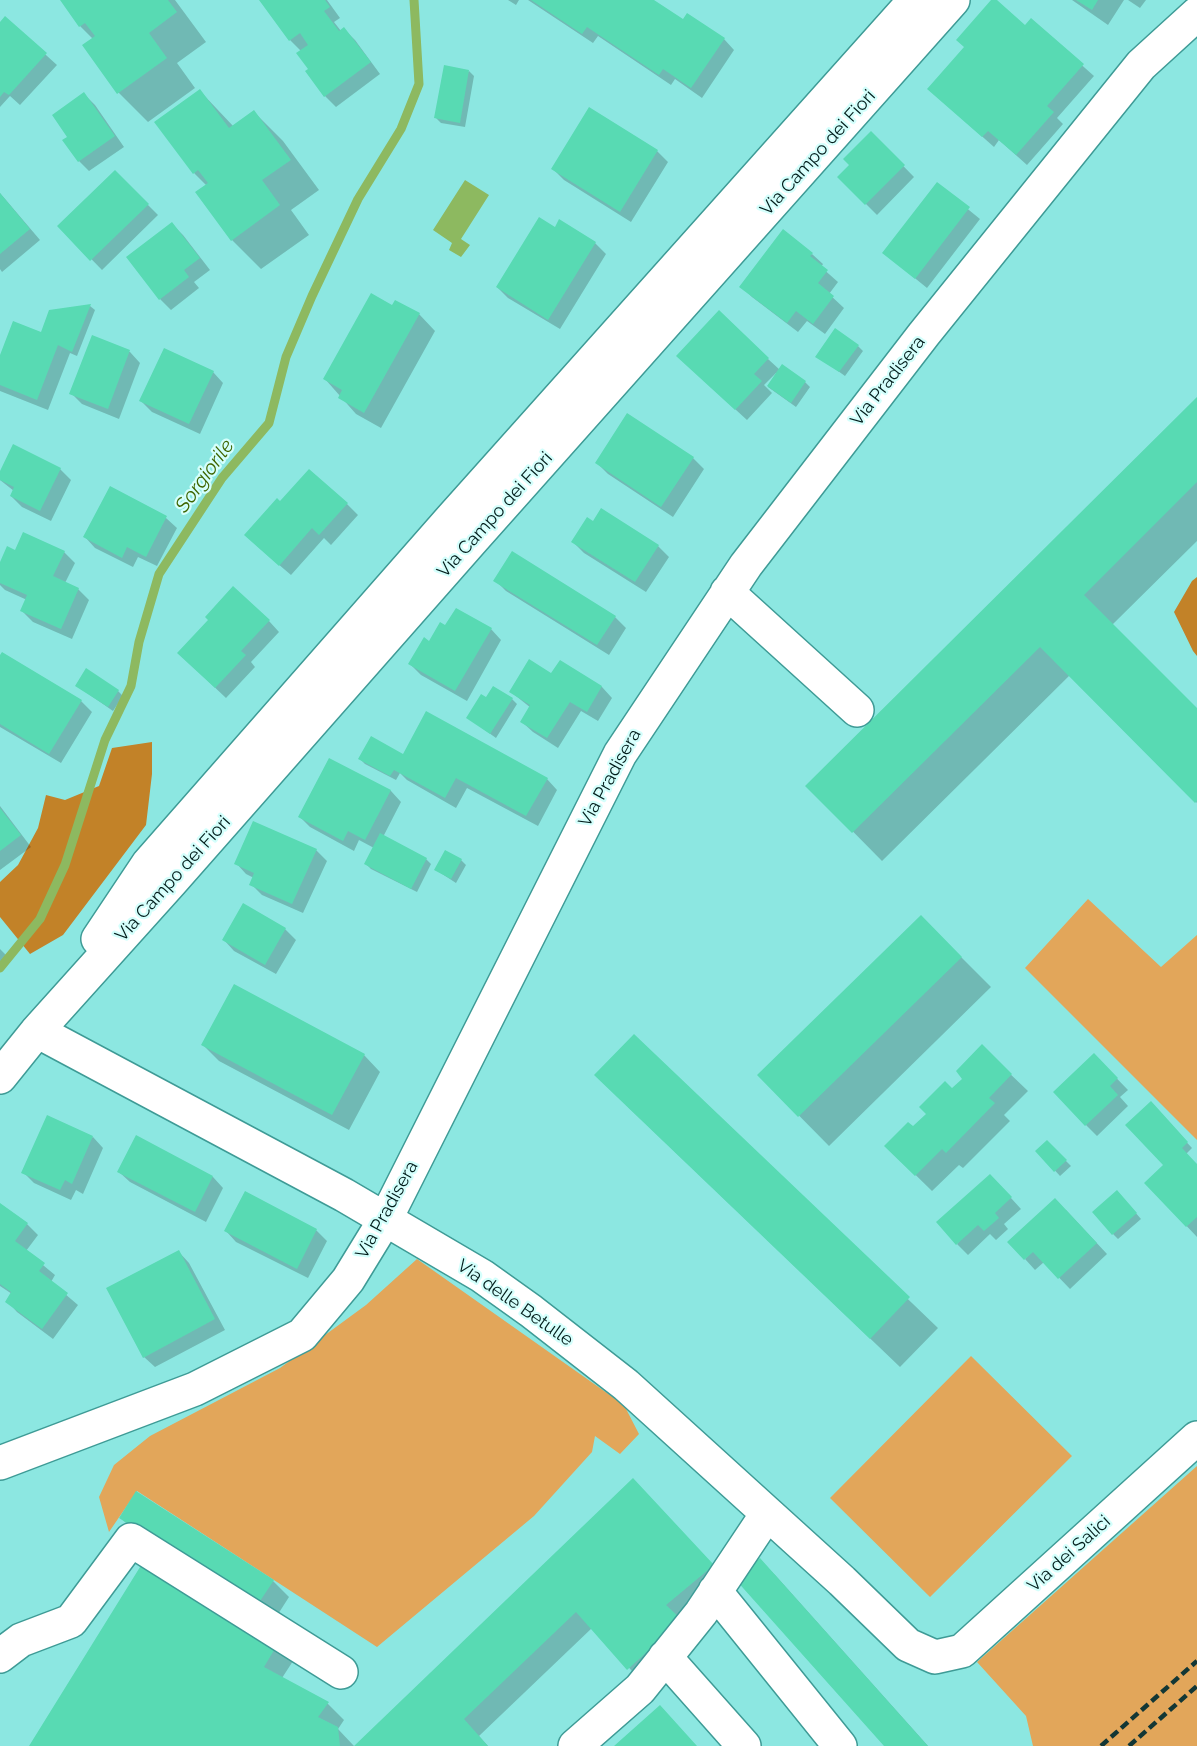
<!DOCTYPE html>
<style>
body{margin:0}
canvas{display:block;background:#8ce7e1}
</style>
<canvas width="1197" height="1746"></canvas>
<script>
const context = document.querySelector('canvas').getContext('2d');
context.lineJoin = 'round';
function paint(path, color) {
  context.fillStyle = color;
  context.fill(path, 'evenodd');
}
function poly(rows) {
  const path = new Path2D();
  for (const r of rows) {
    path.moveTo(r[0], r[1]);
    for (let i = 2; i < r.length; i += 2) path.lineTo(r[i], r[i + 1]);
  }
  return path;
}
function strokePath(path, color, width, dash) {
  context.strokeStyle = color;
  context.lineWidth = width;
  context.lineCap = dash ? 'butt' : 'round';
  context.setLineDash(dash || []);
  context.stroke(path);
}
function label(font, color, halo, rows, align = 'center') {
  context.font = font + ' Raleway,sans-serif';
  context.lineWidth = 4.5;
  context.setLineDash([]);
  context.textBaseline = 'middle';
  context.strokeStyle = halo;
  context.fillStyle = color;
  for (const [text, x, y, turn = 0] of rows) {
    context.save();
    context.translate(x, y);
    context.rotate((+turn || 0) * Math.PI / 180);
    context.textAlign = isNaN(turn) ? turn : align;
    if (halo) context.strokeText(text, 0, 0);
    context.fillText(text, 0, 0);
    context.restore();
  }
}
const green = poly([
 [1088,899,1161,967,1197,935,1197,1140,1025,968],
 [417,1259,624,1405,639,1434,620,1454,595,1436,592,1452,534,1516,377,1647,137,1491,109,1532,99,1497,114,1465,150,1436,280,1368,366,1305],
 [971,1356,1072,1456,930,1597,830,1498],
 [1197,1466,1197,1746,1033,1746,1026,1716,977,1662]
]);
const forest = poly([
 [1197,577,1197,656,1193,651,1174,612,1192,581],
 [152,742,152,774,146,825,63,935,30,954,0,917,0,882,18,865,38,828,46,795,65,800,99,786,112,748]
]);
const water = poly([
 [465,180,489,195,461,239,470,245,461,257,449,250,452,243,433,230]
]);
const shadow = poly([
 [61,0,175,0,206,42,177,63,195,88,148,122,119,93,84,45,93,39,80,26],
 [262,0,327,0,340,18,334,22,341,31,344,29,355,40,380,74,336,107,325,96,301,51,290,40],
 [508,0,519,0,516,5],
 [528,0,652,0,683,21,724,39,734,50,702,98,675,79,671,85,598,36,593,43],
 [993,0,1025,27,1031,20,1094,76,1057,118,1063,124,1027,165,999,140,994,147,940,99,965,48],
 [1072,0,1124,0,1108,25],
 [1128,0,1146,0,1140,8],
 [5,18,57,65,20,105,10,96,0,107,0,24],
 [469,71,474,76,465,127,441,123,436,118],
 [200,91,234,127,254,112,283,141,319,190,291,210,309,235,261,269,232,240,207,186,194,173],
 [84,94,95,105,124,147,89,171,79,161,69,137],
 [871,133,914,177,877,215,839,177,851,165],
 [657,151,668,162,631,222,564,180,553,169],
 [115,172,158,215,102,270,59,226],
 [937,184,980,219,927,288,884,253],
 [0,193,40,240,2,272,0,269],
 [172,224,183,235,210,270,194,282,199,288,171,310,160,299],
 [555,229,595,243,606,254,560,329,508,298,497,287],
 [812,254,823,264,821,267,838,282,829,294,844,308,825,334,807,321,798,332,752,297,741,286],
 [90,306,95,310,77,356,70,353,48,410,0,391,0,360,48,336],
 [393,307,419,314,435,331,381,428,356,414,325,379],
 [92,337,130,352,140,363,119,419,82,404,71,393],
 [858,346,863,351,845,376,817,356],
 [768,359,780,370,805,382,810,387,796,407,768,387,777,374,776,373,764,385,772,393,747,420,689,367],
 [213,372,223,383,200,434,152,412,141,401],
 [1197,399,1197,541,1112,625,1197,710,1197,803,1070,675,882,861,808,786],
 [693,458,704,469,673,517,608,474,597,463],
 [60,469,71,480,51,521,22,507,11,496,14,491,0,480,0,475],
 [110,488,166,518,177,528,157,566,138,557,133,567,95,548,85,537],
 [280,503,347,504,358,515,331,545,324,538,291,575,257,546],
 [573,542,658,546,669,557,646,592,584,553],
 [15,552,64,552,75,563,65,583,78,589,89,600,72,639,33,622,22,611,27,600,5,590,0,585,0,565],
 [495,580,615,617,626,628,609,655,506,591],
 [210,620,269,621,279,632,251,662,255,667,226,698,190,664],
 [446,627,491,629,501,640,467,701,421,675,410,664],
 [0,658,81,701,92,712,61,763,0,727],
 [560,662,602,687,612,698,598,721,581,711,558,748,533,732,522,722,531,708,511,692,552,675],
 [77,686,118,691,123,696,113,711],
 [512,699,517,704,496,738,468,718],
 [404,756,547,779,557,790,538,826,467,788,456,808,407,780,400,773,396,780,365,764,360,759],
 [330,760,391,791,401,802,383,837,426,859,431,864,417,892,371,869,366,864,374,848,359,840,354,851,310,827,300,817],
 [0,806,31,847,0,870],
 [316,850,327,861,303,913,262,895,251,884,254,878,246,874,236,863],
 [461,860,466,865,456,883,436,870],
 [921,917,991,987,829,1146,759,1075],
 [285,929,296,940,276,974,234,951,224,940],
 [0,949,9,958,0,968],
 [634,1036,938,1328,900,1367,626,1105],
 [203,1045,364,1055,380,1072,349,1130,219,1061],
 [982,1047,1028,1091,1004,1115,1010,1121,963,1168,959,1165,932,1191,886,1146,913,1128,965,1079],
 [1094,1055,1128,1090,1120,1097,1128,1106,1097,1136,1086,1125],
 [1151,1104,1192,1148,1186,1154,1197,1166,1197,1237,1146,1183,1165,1165],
 [93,1137,103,1148,83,1194,76,1190,71,1200,34,1183,23,1172],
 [1047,1142,1071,1166,1060,1176,1037,1151],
 [119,1172,213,1177,223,1188,206,1222,130,1182],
 [1001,1187,1021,1209,1004,1224,1008,1229,996,1240,990,1234,968,1255,957,1244],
 [245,1193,316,1230,327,1241,308,1278,236,1242,226,1231],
 [1122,1197,1141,1219,1118,1239,1113,1234],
 [0,1204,27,1224,38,1235,26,1251,55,1275,51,1282,78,1305,53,1339,17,1312,7,1301,12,1294,0,1286],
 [1066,1210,1107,1254,1070,1289,1044,1262,1035,1270,1025,1259],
 [179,1252,189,1263,225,1330,155,1367,144,1357],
 [633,1480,729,1582,645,1685,592,1628,479,1736,488,1746,357,1746],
 [121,1518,273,1581,289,1597,273,1622,137,1534],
 [760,1560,776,1576,928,1746,886,1746],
 [145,1561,295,1658,282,1678,328,1704,344,1720,338,1729,354,1746,31,1746]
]);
const stream = poly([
 [0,968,40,919,65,865,105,740,131,686,139,642,159,574,222,478,269,423,286,357,312,296,358,199,401,129,419,84,414,0]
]);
const building = poly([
 [60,0,168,0,177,12,149,33,167,58,117,94,82,45,95,36,85,23,79,27],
 [259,0,325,0,330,7,324,11,339,31,344,27,371,62,324,97,305,71,308,69,296,53,308,45,300,33,289,41],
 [531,0,654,0,683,19,687,13,725,38,691,88,663,69,659,75,587,27,582,34],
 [991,0,997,0,1025,25,1031,18,1084,64,1047,106,1054,112,1016,155,988,131,982,137,927,89,964,47,956,40],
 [1076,0,1098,0,1092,10],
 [5,16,47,53,9,95,4,92,0,97,0,22],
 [444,65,469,70,460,123,434,118],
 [200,89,229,128,254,110,291,160,262,180,280,205,231,241,195,192,208,183,198,170,193,174,154,122],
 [84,92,115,136,78,162,62,140,67,137,52,115],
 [589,107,658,150,620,212,551,169],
 [871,131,905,165,865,205,837,177,849,165,843,159],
 [115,170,149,204,90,261,57,226],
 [937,182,970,207,915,279,882,253],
 [0,193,30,229,0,254],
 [539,217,555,227,559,219,596,242,548,320,496,287],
 [172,222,200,258,184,270,189,277,159,300,126,257],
 [783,229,813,253,810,256,828,270,818,283,834,296,813,324,796,311,787,323,739,287],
 [371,293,392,305,395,300,420,313,364,413,338,398,342,390,323,379],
 [91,304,72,352,58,345,37,400,0,385,0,355,13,321,41,332,49,310],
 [719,310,769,358,754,374,762,381,735,410,676,356],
 [835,328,859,345,839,372,815,357],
 [92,335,130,350,108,409,69,394],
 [164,348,214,371,189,424,139,401],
 [782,364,806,381,791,403,767,386],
 [1197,397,1197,482,1084,595,1197,708,1197,801,1195,803,1040,647,852,833,805,786],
 [627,413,694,457,661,507,595,463],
 [13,444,61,468,40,511,10,496,14,487,0,480,0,471],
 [309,469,348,503,319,535,312,528,279,566,244,535,277,498,280,501],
 [110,486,167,516,146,557,127,547,122,558,83,537],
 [601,508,659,545,635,582,571,542,587,517,593,521],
 [23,532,65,551,53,576,79,588,61,629,20,611,27,595,0,583,0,562,7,546,15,550],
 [512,551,616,616,597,645,493,581],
 [233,586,270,620,241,651,246,655,215,688,177,653,208,620,205,617],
 [456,608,492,628,455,691,408,664,424,637,429,641,440,622,445,625],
 [2,652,82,700,49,754,0,724,0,655],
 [529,659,551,673,560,660,602,686,587,712,570,702,547,738,520,722,530,705,509,692],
 [86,668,119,690,108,707,75,686],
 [493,686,513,698,490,734,466,718,481,694,486,697],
 [426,711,548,778,526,816,456,778,445,798,394,770,390,776,358,759,371,736,403,754],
 [329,758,391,790,365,840,348,831,343,841,298,817],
 [0,808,21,835,0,851],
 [253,821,317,849,292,904,249,885,254,873,234,864],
 [380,833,427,858,411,889,364,864],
 [445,850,462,859,451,879,434,870],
 [243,903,286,928,265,965,222,940],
 [921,915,962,957,798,1117,757,1075],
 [234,984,365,1054,332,1115,201,1045],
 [634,1034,910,1297,870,1339,594,1075],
 [982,1044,1012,1074,989,1098,995,1103,946,1153,942,1149,915,1176,884,1146,908,1122,913,1126,926,1114,919,1107,945,1081,952,1088,962,1079,956,1071],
 [1094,1053,1118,1078,1110,1086,1118,1095,1085,1126,1053,1092],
 [1151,1101,1188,1142,1182,1148,1197,1164,1197,1217,1186,1227,1144,1183,1163,1165,1125,1125],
 [47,1115,93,1136,72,1184,65,1180,60,1190,21,1173],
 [136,1135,213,1176,195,1212,117,1172],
 [1047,1140,1067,1160,1054,1172,1035,1151],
 [990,1174,1012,1197,995,1213,999,1218,984,1231,978,1225,956,1245,936,1222],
 [1117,1190,1137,1213,1112,1235,1092,1212],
 [245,1191,317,1229,297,1269,224,1231],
 [1055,1198,1097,1243,1058,1279,1033,1252,1024,1260,1007,1242],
 [0,1203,28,1223,15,1241,45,1263,39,1271,68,1293,42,1329,5,1302,11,1292,0,1284],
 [179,1250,215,1319,143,1358,106,1288],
 [633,1478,714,1565,666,1605,682,1620,627,1670,576,1612,464,1719,488,1746,354,1746],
 [136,1491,274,1580,256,1607,119,1518],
 [760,1558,928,1746,884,1746,735,1579],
 [145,1559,280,1640,264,1667,329,1702,318,1717,338,1727,340,1746,29,1746],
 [660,1705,697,1746,614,1746]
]);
const minor = poly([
 [727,592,857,710],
 [98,939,148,864,451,519,915,0],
 [37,1031,344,1195,482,1276,531,1311,626,1385,842,1581,908,1645,935,1657,962,1651,1197,1438],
 [0,1077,37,1031,171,882,473,539,953,0],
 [0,1463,195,1389,302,1335,348,1280,386,1218,620,754,746,565,924,334,1141,65,1197,14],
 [715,1591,840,1746],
 [0,1656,21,1640,71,1621,131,1540,341,1672],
 [665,1657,744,1746],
 [575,1746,640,1689,701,1613,767,1514]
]);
const rail = poly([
 [1101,1746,1197,1661],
 [1129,1746,1197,1686]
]);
const streetNames = [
 ["Via Campo dei Fiori",818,153,-48],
 ["Via Pradisera",888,381,-52],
 ["Via Campo dei Fiori",495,515,-48],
 ["Via Pradisera",610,778,-61],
 ["Via Campo dei Fiori",173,879,-48],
 ["Via Pradisera",387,1210,-61],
 ["Via delle Betulle",515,1303,35],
 ["Via dei Salici",1069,1554,-42]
];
const waterNames = [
 ["Sorgiorile",205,476,-54]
];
paint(green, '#e2a65a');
paint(forest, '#c28228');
paint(water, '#8db960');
paint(shadow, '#0003');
strokePath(stream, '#8db960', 9);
paint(building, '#58dab3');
strokePath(minor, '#3e9b96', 36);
strokePath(minor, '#fff', 33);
strokePath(rail, '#133735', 4.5, [9, 4.5]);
label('18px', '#001c1a', '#d4fffc', streetNames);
label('italic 20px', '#3e6500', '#d4fffc', waterNames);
</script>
